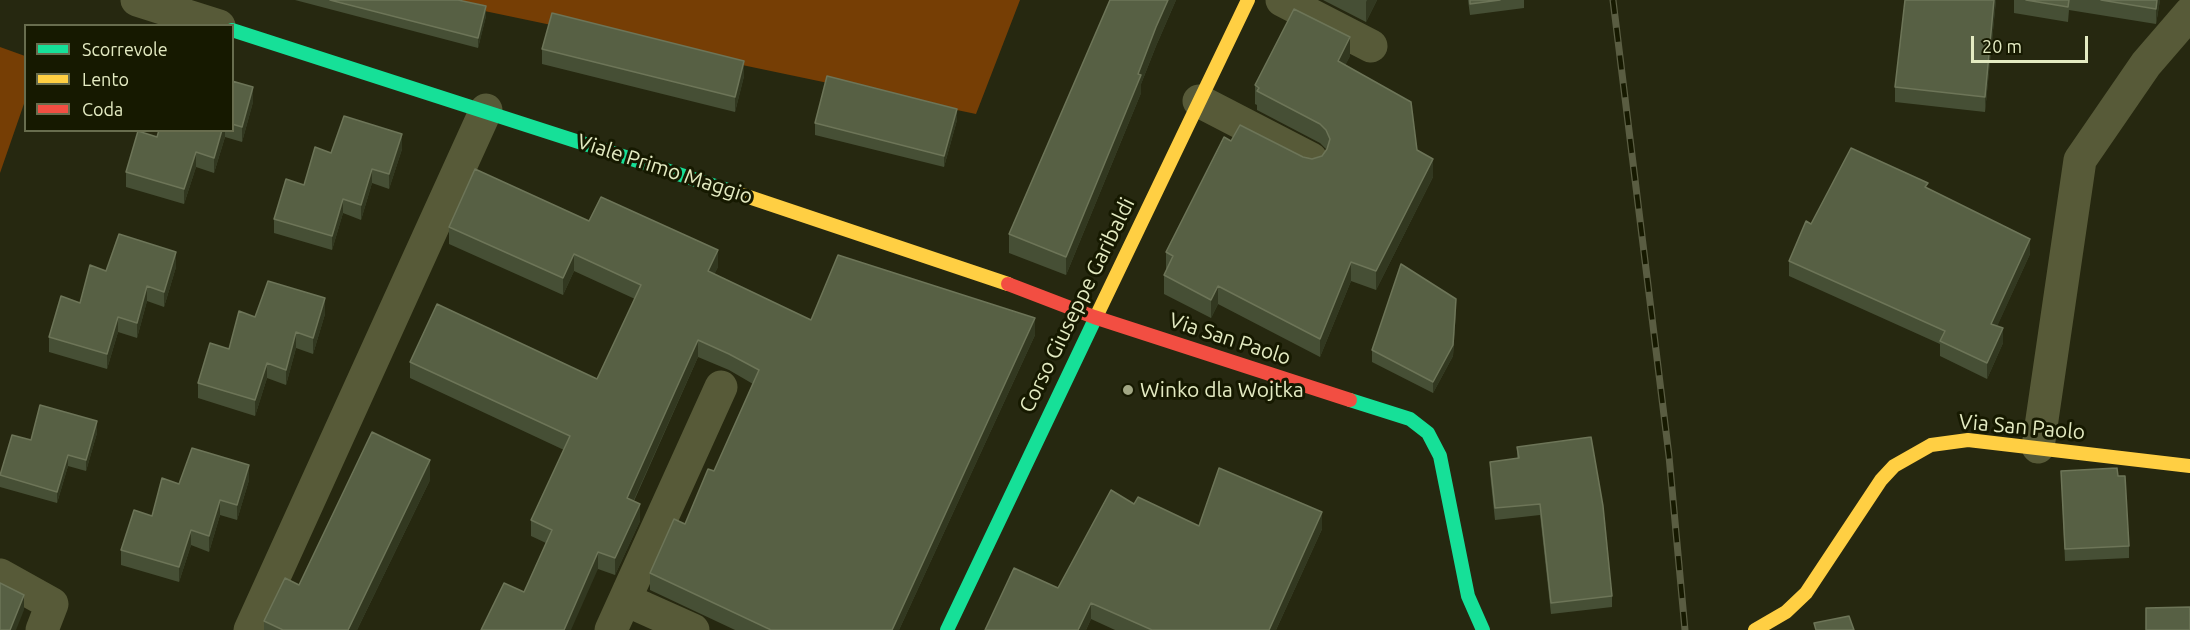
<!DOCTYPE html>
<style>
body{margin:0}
#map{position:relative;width:2190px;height:630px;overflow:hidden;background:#262810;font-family:Ubuntu,sans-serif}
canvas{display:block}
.legend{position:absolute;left:24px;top:24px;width:210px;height:108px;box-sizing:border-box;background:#161900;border:2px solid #686d4e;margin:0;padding:8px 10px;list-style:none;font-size:18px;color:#e4ebc2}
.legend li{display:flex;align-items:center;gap:12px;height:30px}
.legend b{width:30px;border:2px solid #686d4e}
.scale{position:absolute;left:1971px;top:36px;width:117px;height:27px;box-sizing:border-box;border:3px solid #e4ebc2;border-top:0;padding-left:8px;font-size:18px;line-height:21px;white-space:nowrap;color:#e4ebc2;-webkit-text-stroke:4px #161900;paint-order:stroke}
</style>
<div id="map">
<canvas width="2190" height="630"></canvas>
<ul class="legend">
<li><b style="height:8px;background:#16e098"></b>Scorrevole</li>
<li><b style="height:8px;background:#ffcf43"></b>Lento</li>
<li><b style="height:8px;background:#f24e42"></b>Coda</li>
</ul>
<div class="scale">20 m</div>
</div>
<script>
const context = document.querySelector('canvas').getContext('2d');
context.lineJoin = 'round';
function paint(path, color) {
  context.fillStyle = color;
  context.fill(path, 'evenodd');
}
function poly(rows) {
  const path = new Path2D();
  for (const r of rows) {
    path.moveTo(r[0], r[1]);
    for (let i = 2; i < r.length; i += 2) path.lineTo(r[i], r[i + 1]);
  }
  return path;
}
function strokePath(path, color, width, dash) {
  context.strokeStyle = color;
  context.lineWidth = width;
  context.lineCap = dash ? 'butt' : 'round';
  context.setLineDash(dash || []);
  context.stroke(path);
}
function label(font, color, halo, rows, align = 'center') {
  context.font = font + ' Ubuntu,sans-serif';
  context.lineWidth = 6;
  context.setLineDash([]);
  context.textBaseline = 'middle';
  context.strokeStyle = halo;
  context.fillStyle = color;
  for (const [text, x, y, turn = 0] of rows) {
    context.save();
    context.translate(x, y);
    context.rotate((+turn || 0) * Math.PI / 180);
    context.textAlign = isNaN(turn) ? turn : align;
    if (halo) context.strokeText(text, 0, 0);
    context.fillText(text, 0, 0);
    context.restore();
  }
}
const green = poly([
 [432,0,1020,0,976,114],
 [0,47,25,56,26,98,0,173]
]);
const street = poly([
 [137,0,219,26],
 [1282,0,1371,46],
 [1199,101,1311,159],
 [2038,447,2080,160,2146,64,2190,13],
 [0,575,52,604,42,630],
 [626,600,693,630],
 [250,630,486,110],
 [611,630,721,387]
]);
const fast = poly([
 [232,30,740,194],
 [1350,400,1410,419,1428,433,1440,456,1468,596,1483,630],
 [947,630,1096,317]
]);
const slow = poly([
 [740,194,1008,284],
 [1096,317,1248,0],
 [1755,630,1786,612,1806,593,1881,480,1894,466,1931,445,1968,440,2190,466]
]);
const jam = poly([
 [1008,284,1094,317,1350,400]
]);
const rail = poly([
 [1613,0,1669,456,1685,630]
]);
const wall = poly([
 [295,0,458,0,486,16,478,48],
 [1110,0,1176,0,1156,46,1141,84,1141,93,1066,275,1009,253,1009,234],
 [1323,0,1377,0,1366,22],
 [1468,0,1524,0,1524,8,1470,15],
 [1996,0,1985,112,1895,102,1895,87],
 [2014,0,2160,0,2156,24,2069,10,2068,22,2014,13],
 [542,49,744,76,735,112,542,64],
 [1350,56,1345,65,1417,150,1433,177,1376,290,1351,281,1320,357,1218,304,1211,318,1164,294,1164,275,1166,271,1166,252,1231,141,1312,159,1322,156,1327,150,1320,143,1257,110,1257,105,1255,104,1255,85],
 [232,81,253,102,242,142,225,137,214,173,196,167,184,204,126,187,126,172,157,137,159,130,232,130],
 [957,120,944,167,815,135,815,123],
 [402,149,389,189,372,183,361,220,343,213,332,250,274,233,274,219,331,153],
 [1928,189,2030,254,1997,326,2003,343,1987,379,1940,356,1940,344,1789,276,1789,261,1811,224],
 [589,221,718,267,714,274,811,320,1035,335,899,630,735,630,650,590,650,573,685,524,714,471,753,384,729,370,698,357,634,501,640,521,615,575,598,569,524,592,546,543,531,536,531,520,564,450,410,378,410,362,597,379,635,299,574,271,563,295,449,244,449,227],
 [176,267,164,307,147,301,137,338,118,332,107,369,49,352,49,337,80,303,106,271],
 [1456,310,1453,356,1433,393,1372,362,1372,350],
 [325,314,313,354,296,348,286,385,267,378,255,416,198,398,198,383,229,349,255,317],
 [97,433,86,471,68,466,57,503,0,487,0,475,31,440],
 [1517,447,1612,596,1612,607,1551,614,1540,515,1495,520,1490,474,1490,462,1517,458],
 [2061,471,2129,546,2129,558,2065,561],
 [249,480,237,520,220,515,209,552,191,545,179,582,121,565,121,550,179,484],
 [430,480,357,630,264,630,264,621,299,585],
 [1134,504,1199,526,1322,529,1276,630,1115,630,1091,619,1086,630,985,630,1058,588]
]);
const shadedWall = poly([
 [1168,0,1176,0,1156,46,1141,84,1141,93,1066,275,1066,257,1156,27],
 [1367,0,1377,0,1366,22,1366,2],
 [1994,0,1996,0,1985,112,1985,97],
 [2157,0,2160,0,2156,24,2156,9],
 [486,6,486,16,478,48,478,38],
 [1350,37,1350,56,1338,80,1338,61],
 [744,61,744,76,735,112,735,97],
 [253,87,253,102,242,142,242,127],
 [957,109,957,120,944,167,944,156],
 [222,130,225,130,225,137,214,173,214,158],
 [402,134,402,149,389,189,389,174],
 [196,152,196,167,184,204,184,189],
 [1433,159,1433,177,1376,290,1376,271],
 [372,169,372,183,361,220,361,205],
 [343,199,343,213,332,250,332,236],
 [2030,239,2030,254,1991,340,1991,324],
 [718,250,718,267,708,288,708,271],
 [176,252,176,267,164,307,164,292],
 [574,254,574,271,563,295,563,278],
 [1351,262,1351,281,1320,357,1320,339],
 [147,286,147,301,137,338,137,323],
 [1218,286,1218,304,1211,318,1211,300],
 [325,298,325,314,313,354,313,338],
 [1456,299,1453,356,1433,393,1433,382],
 [118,317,118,332,107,369,107,354],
 [1035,318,1035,335,899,630,892,630],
 [2003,328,2003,343,1987,379,1987,363],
 [296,332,296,348,286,385,286,370],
 [698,340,698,357,627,515,627,498],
 [267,363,267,378,255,416,255,400],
 [97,421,97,433,86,471,86,460],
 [68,455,68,466,57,503,57,492],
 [430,460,430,480,357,630,348,630],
 [249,465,249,480,237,520,237,505],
 [220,500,220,515,209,552,209,536],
 [640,504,640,521,615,575,615,558],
 [1322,512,1322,529,1276,630,1269,630],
 [191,530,191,545,179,582,179,567],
 [598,552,598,569,571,630,564,630],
 [24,595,24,610,16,630,10,630],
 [1091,603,1091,619,1086,630,1078,630]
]);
const building = poly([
 [330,0,458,0,486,6,478,38,330,0],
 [1110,0,1168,0,1156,27,1138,74,1141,75,1066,257,1009,234,1110,0],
 [1470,0,1500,0,1470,4,1470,0],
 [1905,0,1994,0,1985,97,1895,87,1905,0],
 [2026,0,2069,0,2068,7,2026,0],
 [2101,0,2157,0,2156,9,2101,0],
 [1294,9,1350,37,1338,61,1411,102,1417,150,1433,159,1376,271,1351,262,1320,339,1218,286,1211,300,1164,275,1173,256,1166,252,1224,137,1231,141,1240,125,1303,157,1312,159,1322,156,1327,149,1330,139,1326,130,1320,124,1257,91,1259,88,1255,85,1294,9],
 [552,13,744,61,735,97,542,49,552,13],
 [827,76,957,109,944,156,815,123,827,76],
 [232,81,253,87,242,127,232,124,232,81],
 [344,116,402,134,389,174,372,169,361,205,343,199,332,236,274,219,286,179,304,185,315,147,331,153,344,116],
 [159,130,222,130,214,158,196,152,184,189,126,172,138,131,157,137,159,130],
 [1851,148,1928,183,1925,187,2030,239,1991,324,2003,328,1987,363,1940,341,1945,331,1789,261,1806,221,1811,224,1851,148],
 [475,169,589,221,601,197,718,250,708,271,811,320,838,255,1035,318,892,630,771,630,650,573,674,519,685,524,708,469,714,471,759,370,729,354,698,340,627,498,640,504,615,558,598,552,564,630,481,630,504,583,524,592,552,530,531,520,570,436,410,362,437,304,597,379,641,285,574,254,563,278,449,227,475,169],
 [119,234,176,252,164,292,147,286,137,323,118,317,107,354,49,337,61,296,80,303,90,265,106,271,119,234],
 [1401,264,1456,299,1453,345,1433,382,1372,350,1401,264],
 [268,281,325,298,313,338,296,332,286,370,267,363,255,400,198,383,210,343,229,349,239,311,255,317,268,281],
 [40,405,97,421,86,460,68,455,57,492,0,475,12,435,31,440,40,405],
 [372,432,430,460,348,630,283,630,264,621,285,578,299,585,372,432],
 [1591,437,1603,506,1612,596,1551,603,1540,504,1495,508,1490,462,1519,458,1517,447,1591,437],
 [192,448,249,465,237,505,220,500,209,536,191,530,179,567,121,550,134,510,152,516,162,478,179,484,192,448],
 [1219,468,1322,512,1269,630,1152,630,1091,603,1078,630,985,630,1014,568,1058,588,1111,490,1134,504,1138,497,1199,526,1219,468],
 [2117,468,2118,476,2125,476,2129,546,2065,549,2061,471,2117,468],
 [0,583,24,595,10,630,0,630,0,583],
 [2190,607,2190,630,2146,630,2146,608,2190,607],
 [1849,616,1854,630,1816,630,1814,623,1849,616]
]);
const markers = [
 [1128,390,6,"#a2a784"]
];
const streetNames = [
 ["Viale Primo Maggio",665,169,18],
 ["Corso Giuseppe Garibaldi",1077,305,-64],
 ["Via San Paolo",1230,339,18],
 ["Via San Paolo",2022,427,5]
];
const poiNames = [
 ["Winko dla Wojtka",1140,390]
];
paint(green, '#763e05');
strokePath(street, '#575a38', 33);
strokePath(fast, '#16e098', 14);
strokePath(slow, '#ffcf43', 14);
strokePath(jam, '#f24e42', 14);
strokePath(rail, '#5a5d42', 7);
strokePath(rail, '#161900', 4.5, [14]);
paint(wall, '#464f35');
paint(shadedWall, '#323820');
paint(building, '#576044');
strokePath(building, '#6d7558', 1.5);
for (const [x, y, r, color] of markers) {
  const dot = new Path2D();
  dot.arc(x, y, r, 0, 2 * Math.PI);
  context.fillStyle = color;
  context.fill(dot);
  strokePath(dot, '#161900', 2);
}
label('21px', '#e4ebc2', '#161900', streetNames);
label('21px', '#e4ebc2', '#161900', poiNames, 'left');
</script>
